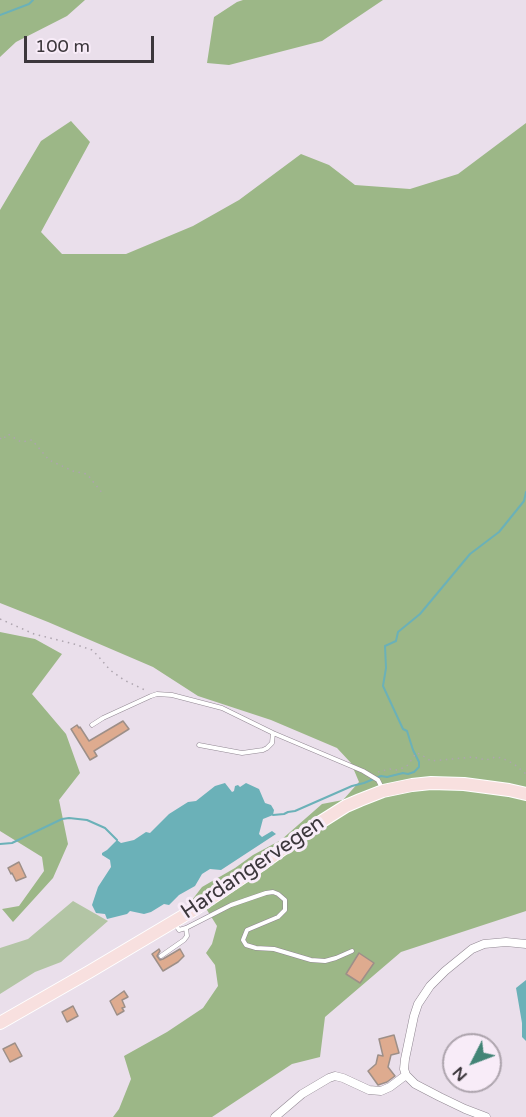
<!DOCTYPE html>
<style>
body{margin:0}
#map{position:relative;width:526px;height:1117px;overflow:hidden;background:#eadfeb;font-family:"Varela Round",sans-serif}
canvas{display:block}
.north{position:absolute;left:442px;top:1033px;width:60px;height:60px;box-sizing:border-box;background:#f8ecf8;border:2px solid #ada4ad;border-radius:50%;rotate:228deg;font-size:16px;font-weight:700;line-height:24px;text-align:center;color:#3c373c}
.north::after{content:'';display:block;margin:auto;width:21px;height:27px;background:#428476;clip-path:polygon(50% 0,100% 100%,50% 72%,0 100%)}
.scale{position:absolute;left:24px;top:36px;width:130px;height:27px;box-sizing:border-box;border:3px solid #3c373c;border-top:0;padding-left:8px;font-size:18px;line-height:21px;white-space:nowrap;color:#3c373c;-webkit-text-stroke:4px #f8ecf8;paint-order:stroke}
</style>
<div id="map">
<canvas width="526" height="1117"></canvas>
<div class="north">N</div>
<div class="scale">100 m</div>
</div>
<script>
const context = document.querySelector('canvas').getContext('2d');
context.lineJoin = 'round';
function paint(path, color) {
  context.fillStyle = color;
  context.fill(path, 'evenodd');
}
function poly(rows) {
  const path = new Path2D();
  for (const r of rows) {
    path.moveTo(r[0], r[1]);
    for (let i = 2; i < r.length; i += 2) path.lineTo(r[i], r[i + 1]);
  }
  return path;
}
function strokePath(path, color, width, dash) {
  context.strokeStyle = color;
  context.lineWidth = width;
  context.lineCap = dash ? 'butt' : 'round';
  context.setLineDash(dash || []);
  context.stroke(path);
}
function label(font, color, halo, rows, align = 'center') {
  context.font = font + ' "Varela Round",sans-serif';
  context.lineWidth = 6;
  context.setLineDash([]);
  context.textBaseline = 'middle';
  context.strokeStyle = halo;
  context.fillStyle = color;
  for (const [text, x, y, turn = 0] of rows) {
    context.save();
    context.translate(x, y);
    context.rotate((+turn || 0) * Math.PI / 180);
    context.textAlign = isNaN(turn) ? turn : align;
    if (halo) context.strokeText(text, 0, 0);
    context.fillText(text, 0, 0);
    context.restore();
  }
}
const green = poly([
 [73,901,108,921,61,962,35,972,0,994,0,948,28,939]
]);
const forest = poly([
 [0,0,85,0,67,16,16,42,0,57],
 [243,0,383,0,322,41,229,65,207,63,214,17,237,2],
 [71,121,90,142,41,232,62,254,126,254,193,226,239,200,301,154,329,165,355,185,410,189,458,174,526,123,526,911,401,952,325,1017,320,1057,292,1064,212,1117,113,1117,119,1109,131,1079,124,1056,167,1032,203,1008,218,986,215,965,206,953,212,944,217,926,207,910,192,900,202,887,235,868,253,855,281,840,322,804,343,800,359,782,351,763,337,748,271,720,198,696,153,667,48,622,0,603,0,210,41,141],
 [0,632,35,639,62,654,32,694,66,734,80,773,59,800,68,844,53,878,13,922,2,909,19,906,44,871,42,857,0,831]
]);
const water = poly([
 [225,783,232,792,234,791,235,786,238,785,240,787,246,783,259,789,265,803,271,805,274,810,273,815,263,819,259,834,262,837,272,831,276,834,221,870,210,869,202,874,195,886,179,895,169,905,164,904,151,912,144,914,130,911,127,914,107,919,105,914,96,913,92,905,98,887,111,867,110,860,102,855,102,853,107,850,117,840,121,843,134,840,146,832,150,833,169,814,188,802,196,801,215,786],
 [526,980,526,1041,522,1037,522,1023,516,988]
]);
const stream = poly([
 [0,15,29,4,33,0],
 [273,815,284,814,288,812,295,811,352,786,364,783,381,776,387,777,403,773,408,774,414,772,419,767,419,762,413,750,407,731,403,729,383,686,386,668,385,646,396,641,398,632,420,614,470,554,499,532,524,501,526,492],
 [0,844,12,843,62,819,69,818,87,820,105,828,117,840]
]);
const building = poly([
 [123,721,129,729,94,751,97,756,90,760,71,729,77,725,79,728,80,727,89,741,123,721],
 [19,862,26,877,16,881,12,873,11,874,8,868,19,862],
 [159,949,160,951,157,956,160,960,163,959,180,949,184,956,178,962,163,971,152,954,159,949],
 [359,953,374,963,360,983,346,974,359,953],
 [124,991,128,997,122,1000,125,1007,122,1008,124,1011,117,1015,110,1001,124,991],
 [73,1006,78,1016,67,1022,62,1012,73,1006],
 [394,1035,399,1053,391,1055,388,1067,395,1076,387,1082,378,1085,368,1071,376,1064,378,1055,383,1056,379,1039,394,1035],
 [15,1043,22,1056,10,1062,3,1049,15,1043]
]);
const path = poly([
 [0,438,2,440,8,434,21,442,32,440,49,460,73,471,87,474,103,494],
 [0,619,34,634,74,644,92,650,98,656,110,670,124,680,147,691],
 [378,772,390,769,397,770,403,768,408,765,416,753,420,754,431,761,473,757,486,760,495,757,502,758,514,764,526,774]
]);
const service = poly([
 [92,725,103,718,151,696,157,694,172,695,222,708,273,733,363,771,378,780,382,788],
 [199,745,242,753,263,750,267,748,272,743,273,733],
 [174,922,179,930,186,928,231,905,266,893,273,892,278,894,285,900,285,910,278,917,247,930,243,940,246,945,256,948,274,949,311,960,325,961,336,958,352,951],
 [161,956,184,940,187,936,186,928]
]);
const minor = poly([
 [275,1117,302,1094,329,1078,335,1076,343,1078,369,1090,381,1091,390,1087,406,1075],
 [486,1117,465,1109,440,1097,415,1084,406,1075,404,1069,405,1059,414,1016,418,1004,430,986,445,971,472,949,484,944,506,942,526,944]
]);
const primary = poly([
 [0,1023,89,972,195,909,249,873,319,823,346,806,360,800,383,791,412,785,431,783,464,784,509,790,526,794]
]);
const streetNames = [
 ["Hardangervegen",253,868,-34]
];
paint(green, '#b3c5a5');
paint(forest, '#9cb787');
paint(water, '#6bb1b8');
strokePath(stream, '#6bb1b8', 2);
paint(building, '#deab8f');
strokePath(building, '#9d8f88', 1.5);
strokePath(service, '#928893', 5);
strokePath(minor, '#928893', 9);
strokePath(primary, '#fff', 14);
strokePath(path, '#ada4ae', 1.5, [1.5, 4.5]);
strokePath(service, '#fff', 4);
strokePath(minor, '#fff', 8);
strokePath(primary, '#f8e0df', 12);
label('21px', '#3c373c', '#f8ecf8', streetNames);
</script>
